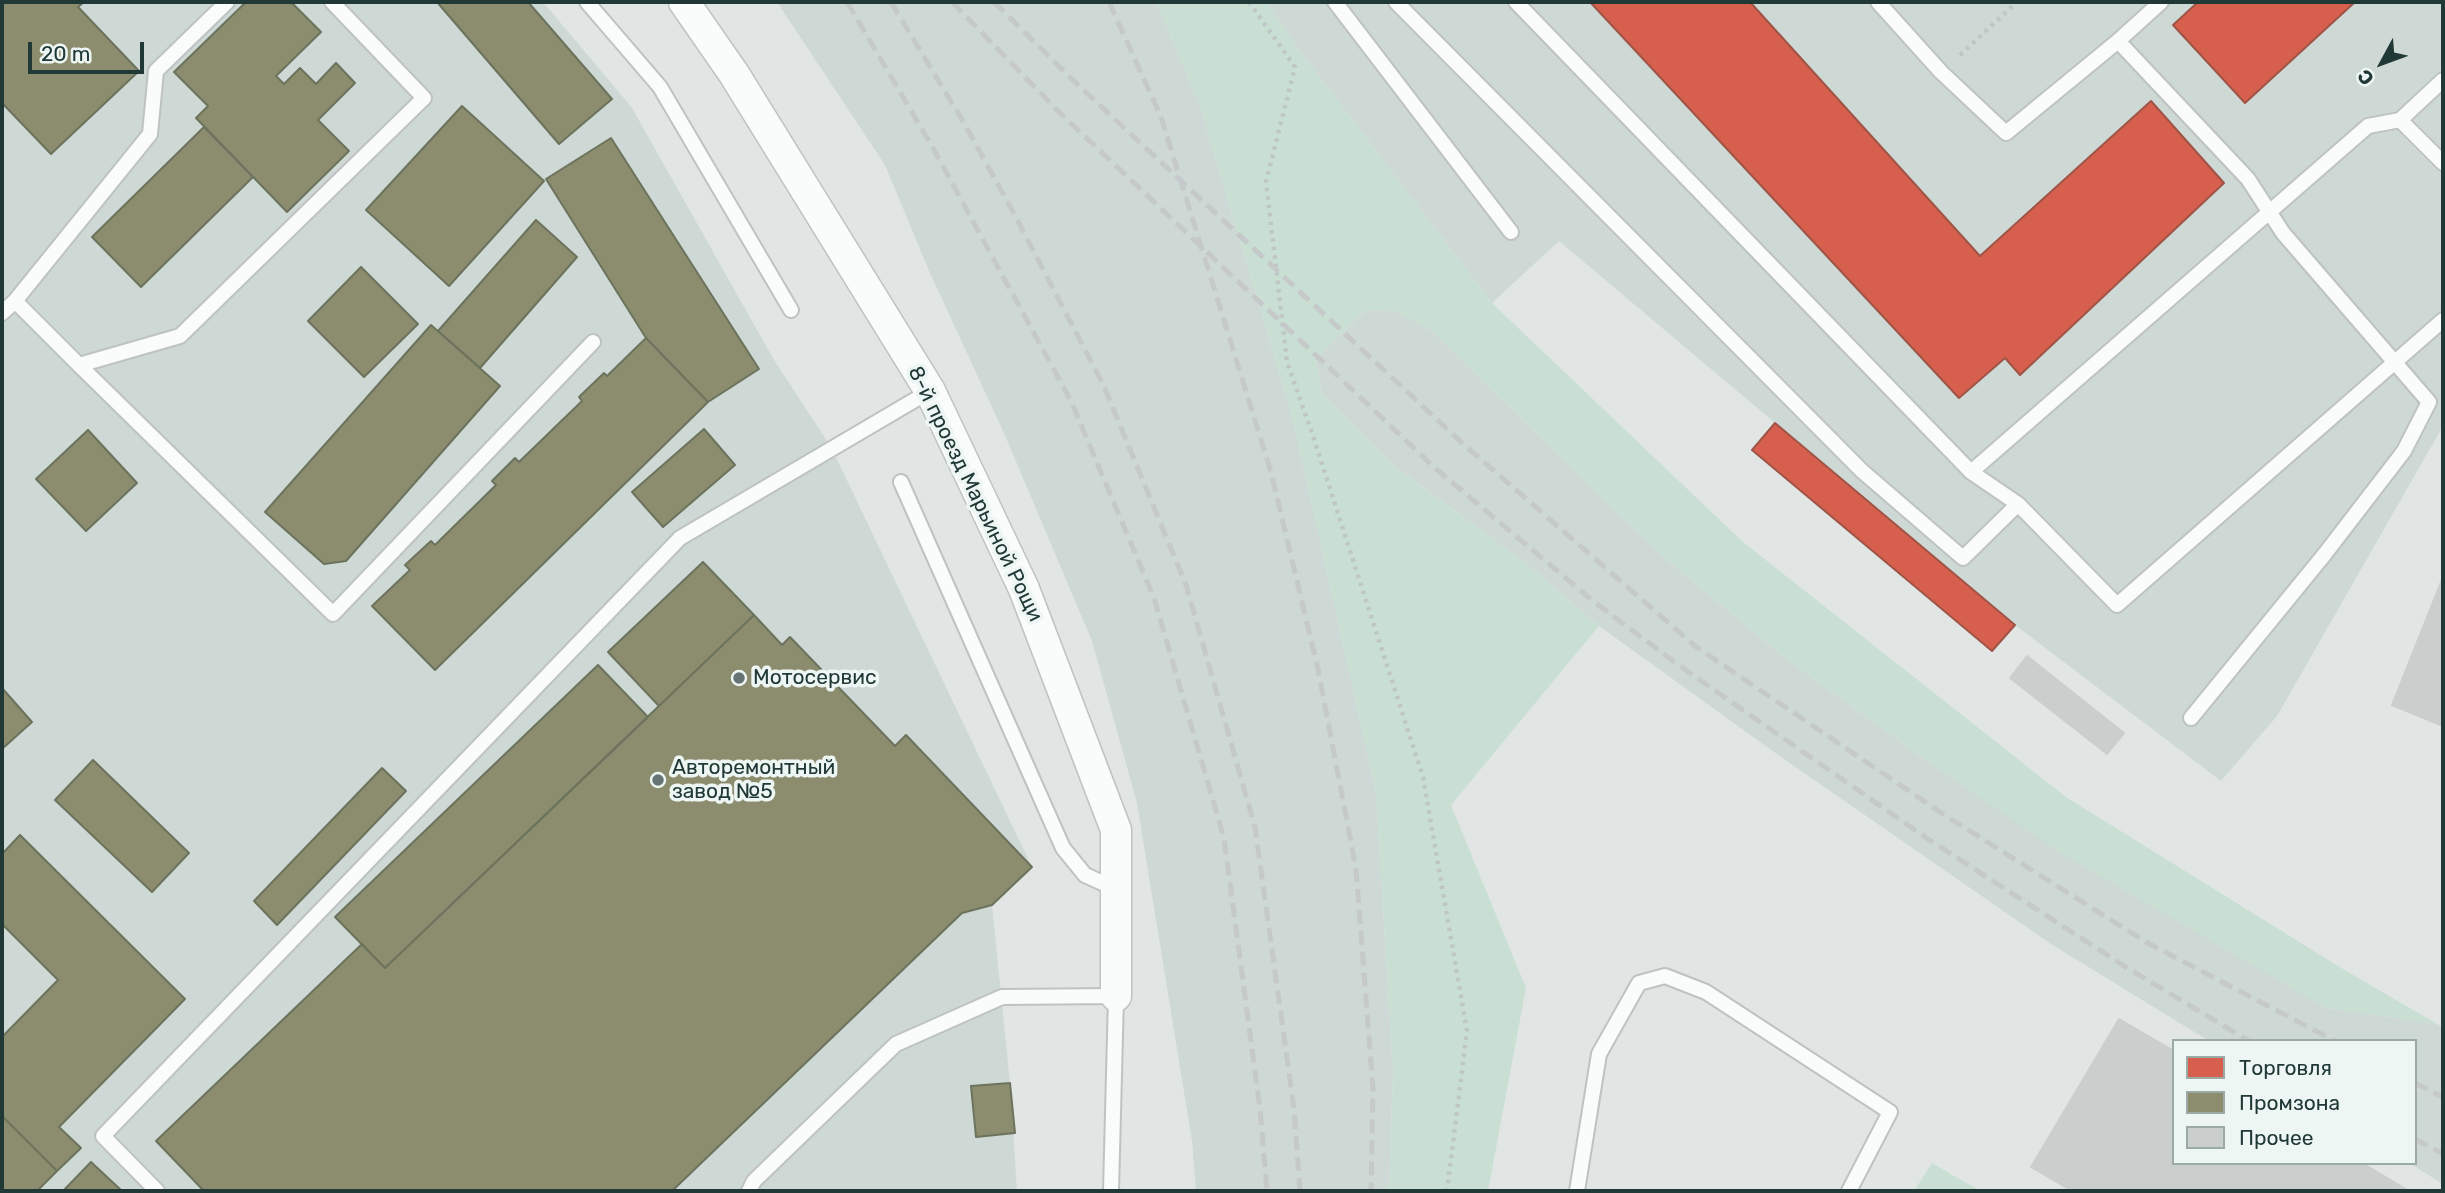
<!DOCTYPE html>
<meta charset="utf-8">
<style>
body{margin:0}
#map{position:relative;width:2445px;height:1193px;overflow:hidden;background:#e1e6e5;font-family:Rubik,sans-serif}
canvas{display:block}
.frame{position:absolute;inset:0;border:4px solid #203836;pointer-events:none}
.legend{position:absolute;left:2172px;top:1039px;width:245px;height:126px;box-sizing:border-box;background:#eef6f3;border:2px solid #9caaa7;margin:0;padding:9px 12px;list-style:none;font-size:21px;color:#203836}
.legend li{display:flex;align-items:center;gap:14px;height:35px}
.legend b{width:35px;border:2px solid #9caaa7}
.north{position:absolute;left:2347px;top:28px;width:70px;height:70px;-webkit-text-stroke:5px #eef6f3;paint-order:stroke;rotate:229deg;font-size:19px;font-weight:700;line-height:28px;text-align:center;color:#203836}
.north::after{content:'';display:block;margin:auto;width:24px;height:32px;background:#203836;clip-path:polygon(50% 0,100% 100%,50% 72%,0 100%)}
.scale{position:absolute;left:28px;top:42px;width:116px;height:32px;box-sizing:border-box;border:4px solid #203836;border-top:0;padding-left:9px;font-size:21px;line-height:24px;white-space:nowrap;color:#203836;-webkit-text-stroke:5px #eef6f3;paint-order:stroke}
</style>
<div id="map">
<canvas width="2445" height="1193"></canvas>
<div class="frame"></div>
<ul class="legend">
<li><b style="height:19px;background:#d6604d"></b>Торговля</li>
<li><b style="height:19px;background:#8c8c6e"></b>Промзона</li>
<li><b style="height:19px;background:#cacfce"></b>Прочее</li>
</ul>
<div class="north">С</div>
<div class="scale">20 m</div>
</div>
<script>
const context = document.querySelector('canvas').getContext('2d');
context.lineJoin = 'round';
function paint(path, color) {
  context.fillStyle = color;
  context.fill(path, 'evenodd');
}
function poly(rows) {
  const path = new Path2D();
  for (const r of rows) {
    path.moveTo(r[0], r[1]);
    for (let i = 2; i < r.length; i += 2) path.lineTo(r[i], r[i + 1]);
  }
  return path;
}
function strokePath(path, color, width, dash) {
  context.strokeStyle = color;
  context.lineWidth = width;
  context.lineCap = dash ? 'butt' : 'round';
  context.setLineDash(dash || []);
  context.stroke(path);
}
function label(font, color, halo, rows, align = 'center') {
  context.font = font + ' Rubik,sans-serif';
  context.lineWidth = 7;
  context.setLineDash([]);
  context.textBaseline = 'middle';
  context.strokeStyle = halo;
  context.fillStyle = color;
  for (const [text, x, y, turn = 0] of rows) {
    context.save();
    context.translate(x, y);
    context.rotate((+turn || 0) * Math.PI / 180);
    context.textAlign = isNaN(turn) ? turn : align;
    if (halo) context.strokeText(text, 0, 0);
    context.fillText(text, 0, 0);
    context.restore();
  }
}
const built = poly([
 [2,2,543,2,632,108,774,360,831,447,1032,867,992,906,1010,1083,1017,1191,2,1191],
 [777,2,1156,2,1199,103,1293,420,1376,793,1393,1072,1389,1191,1196,1191,1192,1141,1137,803,1092,641,1004,433,930,273,885,165],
 [1266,2,2443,2,2443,66,2440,69,2443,73,2443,426,2277,716,2221,781,2015,625,1559,241,1492,303,1303,55],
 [1366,310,1395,311,1431,330,1660,554,1789,661,1930,763,2219,944,2326,1008,2437,1024,2443,1027,2443,1184,2409,1163,2415,1163,2415,1041,2209,1041,2051,944,1781,757,1599,626,1528,565,1393,465,1322,394,1316,359]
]);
const green = poly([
 [1156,2,1266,2,1303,55,1492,303,1743,542,2066,797,2338,966,2437,1024,2326,1008,2056,850,1930,763,1789,661,1660,554,1431,330,1395,311,1366,310,1316,359,1322,394,1393,465,1528,565,1599,626,1451,805,1526,988,1488,1191,1389,1191,1393,1072,1376,793,1293,420,1199,103],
 [1932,1163,1954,1176,1981,1191,1914,1191]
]);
const shops = poly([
 [1590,2,1750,2,1980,256,2151,101,2224,183,2020,375,2005,358,1959,398,1590,2],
 [2198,2,2355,2,2245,103,2173,25,2198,2],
 [1775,423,2015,625,1992,651,1752,450,1775,423]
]);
const industry = poly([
 [2,2,84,2,78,7,139,71,51,154,2,103,2,2],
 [246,2,291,2,321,32,276,76,284,84,300,68,316,84,336,63,355,83,318,120,349,151,287,212,196,118,208,106,174,72,246,2],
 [437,2,528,2,612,99,559,144,437,2],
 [462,106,544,181,449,286,366,210,462,106],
 [204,127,253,177,141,287,92,237,204,127],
 [611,138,759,369,708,402,646,338,546,179,611,138],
 [536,220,577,257,480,368,438,331,536,220],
 [361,267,418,324,364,377,308,321,361,267],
 [431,325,500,386,346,561,324,564,265,512,431,325],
 [646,338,708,402,435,670,372,606,410,570,405,565,431,541,435,545,496,485,492,481,515,458,519,462,582,401,579,397,604,373,607,376,646,338],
 [704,429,735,465,663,527,632,492,704,429],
 [88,430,137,483,86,531,36,479,88,430],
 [703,562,754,615,659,706,608,652,703,562],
 [754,615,782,645,790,637,895,746,906,735,1032,867,992,905,962,913,672,1191,204,1191,156,1141,362,944,385,968,754,615],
 [598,665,648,717,385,968,335,917,598,665],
 [2,688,32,722,2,749,2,688],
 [93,760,189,853,152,892,55,800,93,760],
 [382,768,406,791,277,925,254,901,382,768],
 [20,835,185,999,59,1127,81,1148,57,1171,2,1116,2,1037,58,980,2,924,2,854,20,835],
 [1010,1083,1015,1133,976,1137,971,1086,1010,1083],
 [2,1116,57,1171,37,1191,2,1191,2,1116],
 [91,1162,122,1191,63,1191,91,1162]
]);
const building = poly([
 [2443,577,2443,726,2392,705,2443,577],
 [2027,656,2124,733,2107,754,2010,678,2027,656],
 [2119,1019,2174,1051,2174,1163,2362,1163,2409,1191,2072,1191,2031,1167,2119,1019]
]);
const path = poly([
 [1249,2,1295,67,1266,182,1287,362,1313,436,1423,777,1467,1031,1447,1191],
 [1960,55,2017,2]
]);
const lane = poly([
 [587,2,660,87,791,310],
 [1335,2,1511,232],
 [1396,2,1862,471,1963,558,2018,504],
 [1516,2,1971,472,2018,504,2117,605,2443,320],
 [1878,2,1941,72,2006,133,2118,41,2161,2],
 [2118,41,2248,179,2283,233,2429,402,2404,451,2324,555,2191,718],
 [2400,120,2443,163],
 [15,301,79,365,180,336,424,98,332,2],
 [2,313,15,301,150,134,156,71,227,2],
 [79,365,333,614,593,342],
 [1971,472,2368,126,2400,120,2443,80],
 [901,482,1063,848,1085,875,1116,889],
 [157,1191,103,1136,680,538,930,391],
 [749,1191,754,1181,896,1044,1002,997,1116,996,1111,1191],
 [1577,1191,1599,1054,1639,983,1665,976,1706,992,1890,1112,1849,1191]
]);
const street = poly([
 [684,2,734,74,930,391,1024,589,1116,830,1116,996]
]);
const rail = poly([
 [847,2,933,148,1071,401,1154,598,1224,838,1260,1109,1267,1191],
 [891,2,964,123,1012,210,1103,384,1186,585,1255,827,1294,1109,1300,1191],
 [952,2,1057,110,1435,468,1593,601,1677,664,1925,837,2129,969,2249,1041],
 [994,2,1076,83,1460,441,1695,646,1946,816,2146,942,2335,1041],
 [1109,2,1161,117,1271,472,1318,669,1356,869,1373,1089,1371,1191],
 [2415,1083,2443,1097],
 [2415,1139,2443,1154]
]);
const markers = [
 [739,678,7,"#647573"],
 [658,780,7,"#647573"]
];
const streetNames = [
 ["8-й проезд Марьиной Рощи",975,494,64]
];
const poiNames = [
 ["Мотосервис",753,678],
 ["Авторемонтный",672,768],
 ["завод №5",672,792]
];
paint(built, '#ced8d5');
paint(green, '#cadfd4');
paint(shops, '#d6604d');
strokePath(shops, '#9f5446', 2);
paint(industry, '#8c8c6e');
strokePath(industry, '#6c735d', 2);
paint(building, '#cacfce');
strokePath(building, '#cacfce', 2);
strokePath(lane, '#bec3c2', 18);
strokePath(street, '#bec3c2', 33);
strokePath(path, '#bfc6c6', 4.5, [3.5, 5]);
strokePath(lane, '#fafbfb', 14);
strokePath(street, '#fafbfb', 30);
strokePath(rail, '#c5c9c9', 5, [14, 7]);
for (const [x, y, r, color] of markers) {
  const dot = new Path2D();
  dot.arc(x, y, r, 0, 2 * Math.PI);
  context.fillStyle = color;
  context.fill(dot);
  strokePath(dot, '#eef6f3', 2.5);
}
label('21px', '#203836', '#eef6f3', streetNames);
label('21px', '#203836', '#eef6f3', poiNames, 'left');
</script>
